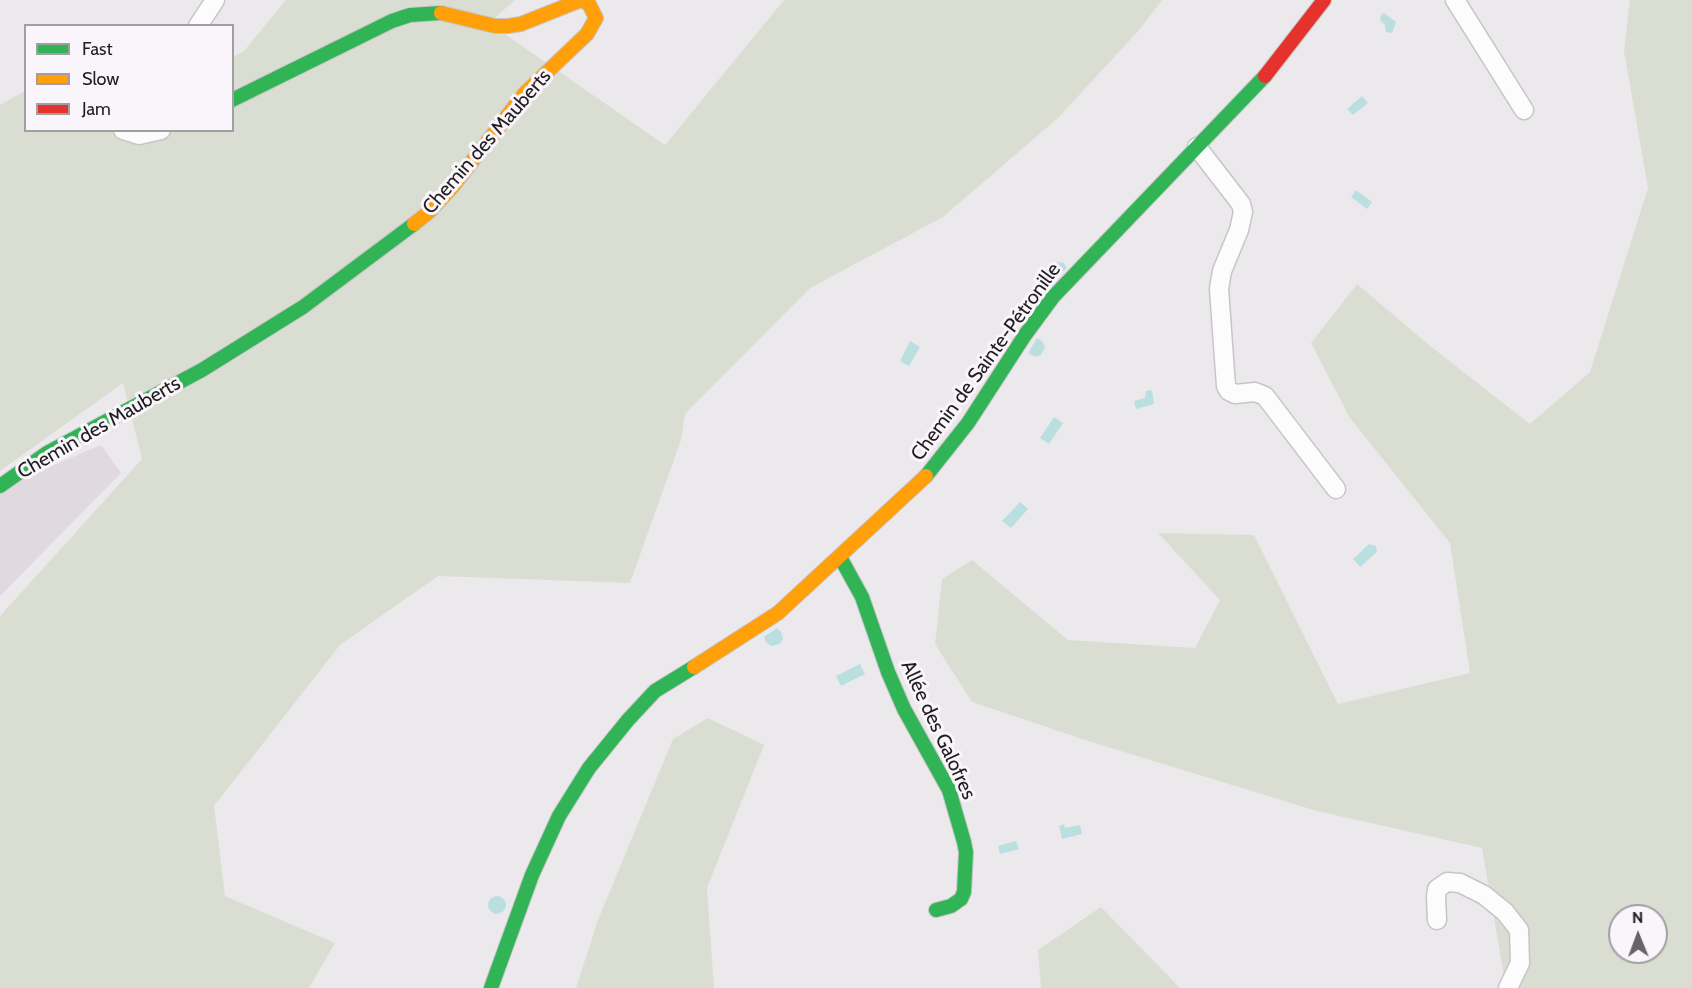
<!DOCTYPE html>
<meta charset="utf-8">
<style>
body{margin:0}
#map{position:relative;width:1692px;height:988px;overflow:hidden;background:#ebe9eb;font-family:Cabin,sans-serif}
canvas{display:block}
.legend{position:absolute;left:24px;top:24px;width:210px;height:108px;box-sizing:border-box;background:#f9f5fa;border:2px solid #a29fa2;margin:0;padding:8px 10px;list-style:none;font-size:18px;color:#1f1d1f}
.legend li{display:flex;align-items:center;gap:12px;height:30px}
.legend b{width:30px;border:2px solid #a29fa2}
.north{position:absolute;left:1608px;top:904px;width:60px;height:60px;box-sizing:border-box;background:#f9f5fa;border:2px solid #a29fa2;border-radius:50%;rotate:359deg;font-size:16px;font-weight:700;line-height:24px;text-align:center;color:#1f1d1f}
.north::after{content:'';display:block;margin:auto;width:21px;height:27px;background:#666466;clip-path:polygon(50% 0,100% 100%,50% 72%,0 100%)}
</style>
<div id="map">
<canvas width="1692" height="988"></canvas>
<ul class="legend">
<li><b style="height:8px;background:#30b455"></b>Fast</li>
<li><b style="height:8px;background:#ff9f0a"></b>Slow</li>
<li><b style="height:8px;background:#e5322d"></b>Jam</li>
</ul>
<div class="north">N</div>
</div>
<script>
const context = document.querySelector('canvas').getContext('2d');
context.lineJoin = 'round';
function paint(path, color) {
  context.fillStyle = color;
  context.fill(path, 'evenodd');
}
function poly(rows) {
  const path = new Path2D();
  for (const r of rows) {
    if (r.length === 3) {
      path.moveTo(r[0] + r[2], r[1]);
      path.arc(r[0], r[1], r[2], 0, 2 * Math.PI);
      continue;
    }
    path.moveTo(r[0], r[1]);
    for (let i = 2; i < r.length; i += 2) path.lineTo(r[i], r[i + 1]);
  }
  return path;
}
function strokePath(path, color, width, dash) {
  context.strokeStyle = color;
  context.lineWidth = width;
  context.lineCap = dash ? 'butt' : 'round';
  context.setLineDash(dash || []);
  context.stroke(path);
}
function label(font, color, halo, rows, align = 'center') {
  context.font = font + ' Cabin,sans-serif';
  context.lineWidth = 6;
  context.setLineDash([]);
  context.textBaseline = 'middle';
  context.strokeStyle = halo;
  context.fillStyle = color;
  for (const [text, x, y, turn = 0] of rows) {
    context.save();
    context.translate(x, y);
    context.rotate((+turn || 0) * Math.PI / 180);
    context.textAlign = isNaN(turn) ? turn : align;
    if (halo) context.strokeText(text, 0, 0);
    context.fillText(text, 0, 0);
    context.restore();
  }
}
const built = poly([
 [101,445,121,473,0,596,0,488]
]);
const green = poly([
 [286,0,515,0,489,23,665,145,784,0,1162,0,1140,29,1058,118,943,217,810,288,685,414,681,440,630,583,438,576,340,645,214,806,225,896,335,943,309,988,0,988,0,616,142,459,123,383,0,471,0,105,25,91,26,130,232,130,233,57,244,51],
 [1630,0,1692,0,1692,988,1506,988,1482,848,1317,811,1088,741,972,702,935,644,942,579,972,560,1068,640,1195,648,1220,600,1158,533,1254,535,1338,704,1470,673,1450,543,1350,418,1311,343,1357,284,1429,345,1530,424,1590,372,1648,188,1624,51],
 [1620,916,1656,916,1656,952,1620,952],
 [708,718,764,745,707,888,714,988,576,988,598,920,673,739],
 [1101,907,1180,988,1041,988,1038,950]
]);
const water = poly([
 [1384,13,1396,22,1392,33,1386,32,1385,25,1380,20,1381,15],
 [1362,96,1368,103,1353,115,1347,109],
 [1356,190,1372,202,1367,209,1351,197],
 [1058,262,1064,263,1067,268,1056,278,1051,274,1050,269,1053,264],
 [1037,338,1042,341,1045,347,1041,355,1035,357,1028,353],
 [910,341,920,347,909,366,900,361],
 [1152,390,1154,404,1136,409,1134,401,1145,398,1146,391],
 [1054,417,1063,423,1049,444,1040,438],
 [1020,502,1028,509,1011,528,1002,521],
 [1369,544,1376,546,1377,552,1360,567,1353,559],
 [777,628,781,632,783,638,780,644,771,646,766,642,764,637],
 [860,664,865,674,841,686,836,676],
 [1064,824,1065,828,1080,825,1082,834,1062,839,1059,826],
 [1016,841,1019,849,1000,854,998,846],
 [497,905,9]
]);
const street = poly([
 [1455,0,1524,110],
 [198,26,215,0],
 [123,130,139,135,161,130],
 [1197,147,1241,204,1243,212,1239,230,1222,271,1219,289,1226,386,1229,391,1235,394,1255,392,1265,396,1336,489],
 [1437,920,1436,897,1437,889,1447,882,1460,883,1484,895,1505,912,1519,930,1520,963,1508,988]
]);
const fast = poly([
 [232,100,392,21,410,15,441,13],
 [926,476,968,423,1025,335,1053,297,1265,76],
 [0,486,47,453,202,370,303,307,414,224],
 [840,557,862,597,888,672,904,709,949,790,964,842,966,852,964,892,961,899,951,906,936,910],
 [491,988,532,875,559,816,589,768,628,720,655,691,694,667]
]);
const slow = poly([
 [414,224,429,212,453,186,525,93,587,34,596,18,589,4,581,0,521,24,508,26,495,26,441,13],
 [694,667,778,613,926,476]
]);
const jam = poly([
 [1265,76,1324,0]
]);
const streetNames = [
 ["Chemin des Mauberts",487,142,-49],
 ["Chemin de Sainte-Pétronille",986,362,-54],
 ["Chemin des Mauberts",99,428,-30],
 ["Allée des Galofres",938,730,65]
];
paint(built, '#e0dae0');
paint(green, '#daded2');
paint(water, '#bbdfe0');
strokePath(street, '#c7c5c7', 21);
strokePath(fast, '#c7c5c7', 16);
strokePath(slow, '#c7c5c7', 16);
strokePath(jam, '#c7c5c7', 16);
strokePath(street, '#fcfcfc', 18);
strokePath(fast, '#30b455', 14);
strokePath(slow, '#ff9f0a', 14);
strokePath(jam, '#e5322d', 14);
label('20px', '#1f1d1f', '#f9f5fa', streetNames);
</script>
